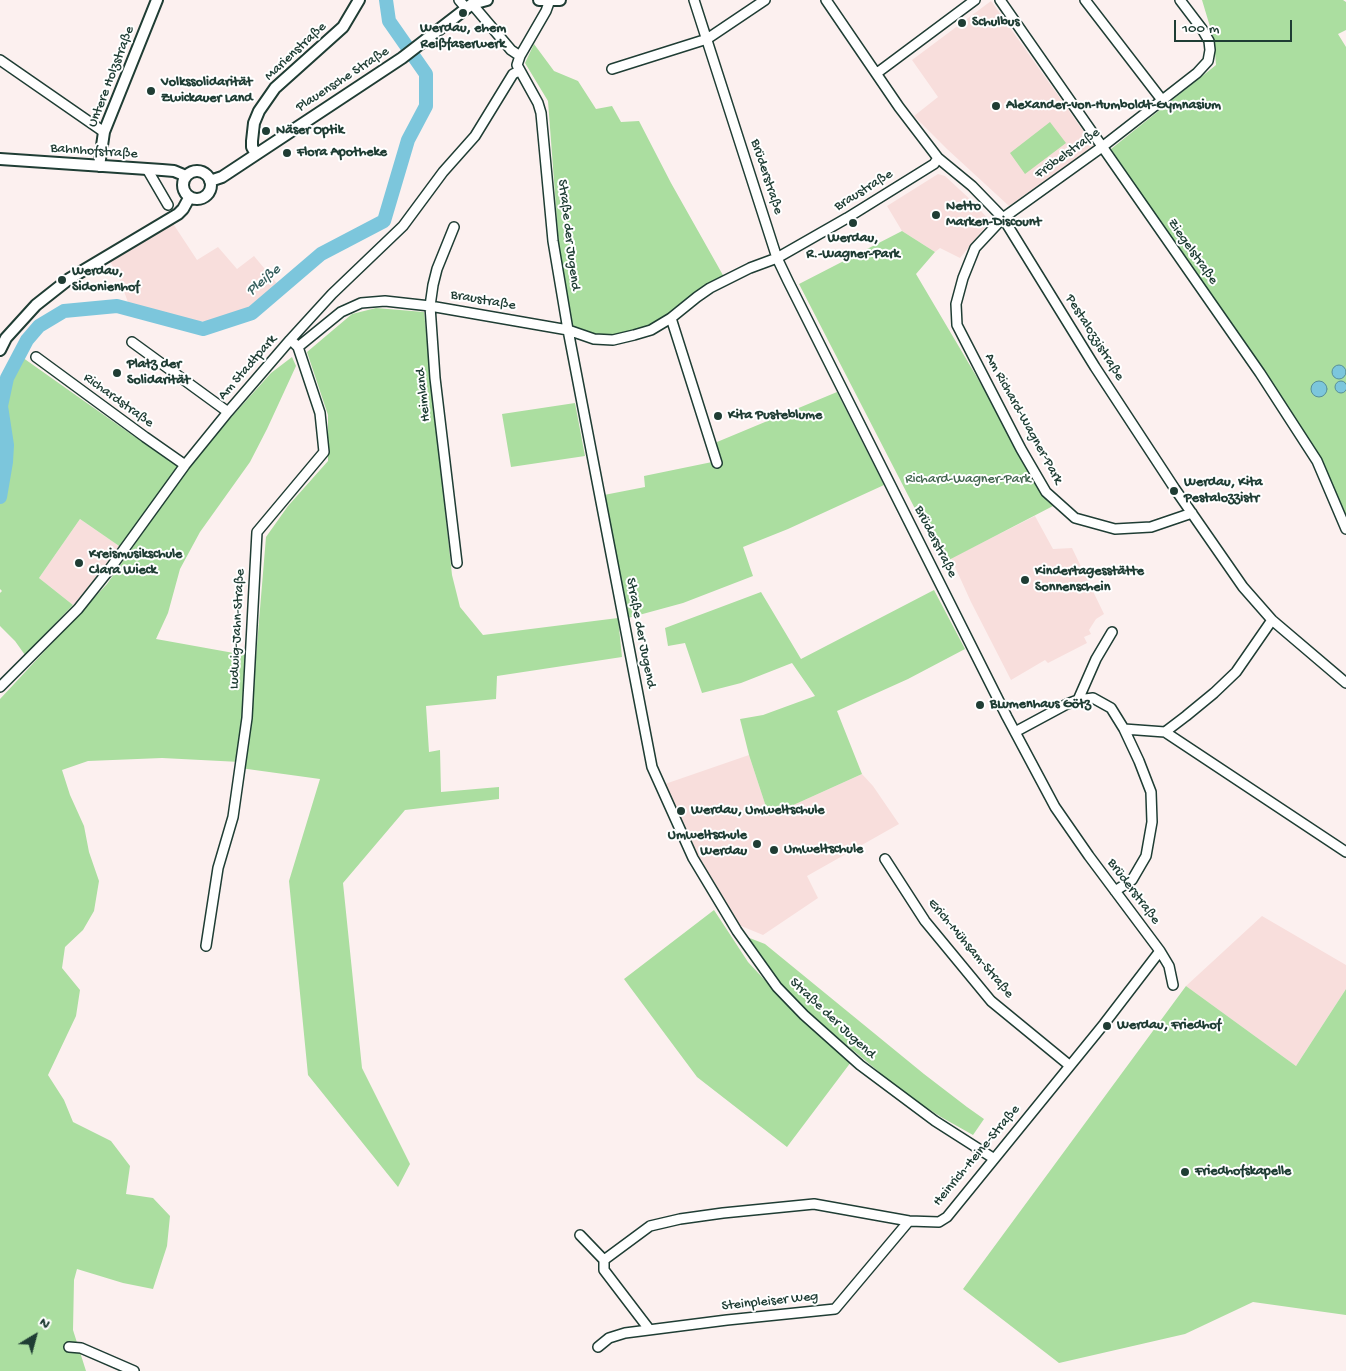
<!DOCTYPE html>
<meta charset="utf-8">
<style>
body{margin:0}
#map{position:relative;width:1346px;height:1371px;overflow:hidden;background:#fcf0ef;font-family:"Gochi Hand",sans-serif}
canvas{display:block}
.north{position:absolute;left:10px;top:1311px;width:50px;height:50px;-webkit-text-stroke:4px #fff;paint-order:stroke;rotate:37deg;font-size:14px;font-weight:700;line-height:20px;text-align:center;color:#1f3d34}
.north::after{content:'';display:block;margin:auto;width:18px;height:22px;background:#1f3d34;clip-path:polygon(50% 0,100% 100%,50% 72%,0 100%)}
.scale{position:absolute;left:1174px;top:20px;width:118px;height:22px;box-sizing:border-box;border:2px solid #1f3d34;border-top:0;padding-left:6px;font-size:15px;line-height:18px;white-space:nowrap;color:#1f3d34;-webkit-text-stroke:4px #fff;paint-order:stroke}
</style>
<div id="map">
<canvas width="1346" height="1371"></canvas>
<div class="north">N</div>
<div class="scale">100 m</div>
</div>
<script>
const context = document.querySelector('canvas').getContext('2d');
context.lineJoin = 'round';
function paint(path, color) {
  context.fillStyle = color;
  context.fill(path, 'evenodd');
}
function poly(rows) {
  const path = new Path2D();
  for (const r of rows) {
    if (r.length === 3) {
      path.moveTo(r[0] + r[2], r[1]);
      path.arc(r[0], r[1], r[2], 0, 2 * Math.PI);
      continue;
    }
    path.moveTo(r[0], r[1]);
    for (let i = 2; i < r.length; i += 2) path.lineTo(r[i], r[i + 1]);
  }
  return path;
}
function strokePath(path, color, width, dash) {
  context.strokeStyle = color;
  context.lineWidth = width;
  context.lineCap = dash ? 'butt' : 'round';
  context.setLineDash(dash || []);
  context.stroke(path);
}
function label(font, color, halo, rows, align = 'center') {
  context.font = font + ' "Gochi Hand",sans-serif';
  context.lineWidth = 4;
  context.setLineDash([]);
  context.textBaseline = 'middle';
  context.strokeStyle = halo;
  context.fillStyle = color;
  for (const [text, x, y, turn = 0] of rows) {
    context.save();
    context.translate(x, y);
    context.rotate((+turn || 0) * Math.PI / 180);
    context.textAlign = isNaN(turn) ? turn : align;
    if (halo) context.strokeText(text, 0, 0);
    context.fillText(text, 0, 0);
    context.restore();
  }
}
const built = poly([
 [991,1,1094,146,1009,206,947,149,914,116,938,97,912,60],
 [938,174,945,176,973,202,990,221,960,258,940,248,935,252,902,231,887,206],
 [172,222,197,260,218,247,237,269,254,256,279,286,249,309,209,321,192,322,129,305,118,275,108,258],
 [1035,516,1053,549,1072,548,1104,614,1096,619,1089,630,1091,634,1084,637,1087,643,1048,663,1045,660,1011,680,971,602,951,558],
 [80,519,122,548,73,605,39,578],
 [749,755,769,816,862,774,873,786,899,824,807,876,818,898,763,935,734,923,699,859,665,784],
 [1262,916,1346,965,1346,989,1296,1066,1186,986]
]);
const green = poly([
 [1202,0,1343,0,1346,2,1346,30,1338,34,1346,47,1346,519,1320,458,1111,149,1216,65,1214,40],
 [534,44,554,71,578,81,596,109,612,106,621,122,639,121,671,183,724,277,651,330,613,340,568,330,558,272,559,247,548,101,525,63],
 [1050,122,1066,143,1025,174,1010,153],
 [902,231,935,252,916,274,1053,506,943,563,799,284],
 [376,308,424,312,452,575,460,607,483,635,618,618,622,657,497,676,496,699,426,706,429,752,440,750,441,792,499,787,499,799,405,810,343,883,362,1068,410,1164,398,1187,308,1075,289,881,320,779,240,768,240,762,162,758,88,761,62,770,70,795,84,826,89,852,99,881,94,911,83,930,65,947,62,968,80,990,76,1016,48,1075,64,1100,73,1122,111,1141,130,1166,126,1194,153,1198,170,1216,167,1246,153,1289,123,1283,77,1269,74,1280,73,1330,86,1371,0,1371,0,699,107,584,184,474,218,432,271,373,292,357,296,366,267,429,250,462,200,532,180,569,168,613,156,639,256,657,266,537,288,506,328,461,328,415,307,352,352,314],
 [19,355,135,437,139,433,185,465,122,548,80,519,39,578,73,605,25,655,15,641,0,626,0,593,2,591,0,589,0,421,3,421,1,406,7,378],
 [837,392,884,485,788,529,743,547,753,576,683,603,628,618,624,592,604,495,645,487,644,476,717,461,717,442],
 [575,403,585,456,511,467,502,414],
 [934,590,965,649,908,679,837,711,862,774,769,816,749,755,740,719,763,715,815,696,792,663,741,683,702,693,685,643,668,646,665,628,761,592,801,659],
 [714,910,748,962,797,1015,851,1062,787,1147,697,1077,624,979],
 [747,937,765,944,924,1074,967,1107,984,1119,973,1135,941,1117,908,1096,843,1042,799,1004,777,979,752,946],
 [1186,986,1296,1066,1346,989,1346,1315,1253,1302,1185,1334,1059,1363,963,1289]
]);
const water = poly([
 [1339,372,7],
 [1341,387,6],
 [1319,389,8]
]);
const river = poly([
 [0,497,6,462,7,445,1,406,7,378,27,340,39,326,64,311,117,306,203,329,252,313,321,254,384,221,408,140,426,106,426,74,389,21,386,0]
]);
const minor = poly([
 [459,0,466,8],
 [550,0,546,11,520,56,517,65,538,103,541,113,553,241,568,330,652,767,693,858,737,931,777,987,804,1015,860,1065,935,1121,993,1158],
 [694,0,777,258,788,281,1007,717,1055,807,1089,856,1160,951,1169,966,1173,985],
 [826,0,899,107,938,158,972,186,1003,218,1095,367,1175,489,1243,587,1272,620,1346,683],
 [1000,0,1260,373,1317,461,1346,529],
 [1085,0,1162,100],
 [1180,0,1202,29,1209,41,1210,50,1208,61,1197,73,1102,147,1003,218,975,248,963,278,956,304,957,325,1021,449,1046,492,1075,518,1115,529,1151,527,1192,513],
 [472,4,511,50,520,56],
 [0,60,104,132],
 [612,69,707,39,765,0],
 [877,73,975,0],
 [147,169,168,205],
 [454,227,437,269,433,285,430,306,435,378,457,563],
 [671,318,717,463],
 [132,342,228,412],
 [298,347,341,312,361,303,385,301,430,306,568,330,594,339,613,340,634,335,651,330,671,318,697,297,710,288,750,268,777,258,847,218,934,164,938,158],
 [36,357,145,437,185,465],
 [0,687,78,609,109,570,185,465,228,412,290,340,332,294,403,226,443,172,475,136,513,74,519,71],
 [1078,700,1096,659,1112,632],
 [1124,729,1165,732,1186,716,1214,693,1236,672,1272,620],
 [1015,732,1067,704,1078,700,1093,698,1111,708,1124,729,1139,761,1151,792,1152,822,1146,856,1132,880,1115,891],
 [1165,732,1346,852],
 [885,859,925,921,991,1001,1069,1065],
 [206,946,218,868,233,817,247,718,257,532,324,452,320,413,298,347,294,343],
 [580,1235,604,1260,604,1270,649,1329],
 [604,1260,650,1226,680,1219,723,1213,814,1204,909,1221,939,1222,947,1217,1104,1024,1160,951],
 [69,1347,81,1348,134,1371],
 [598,1347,609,1338,625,1333,727,1320,835,1309,909,1221]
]);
const tertiary = poly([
 [539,0,560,0],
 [256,154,252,147,252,141,254,123,259,111,275,88,343,27,359,0],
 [0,159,162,170,174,171,186,176],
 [99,166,104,132,157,0],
 [197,185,14],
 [210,181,222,177,402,58,472,4,487,0],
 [0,350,6,338,36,305,69,279,178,214,183,209,189,198]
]);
const markers = [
 [463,13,5,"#1f3d34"],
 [962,23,5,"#1f3d34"],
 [151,91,5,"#1f3d34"],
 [996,106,5,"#1f3d34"],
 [266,131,5,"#1f3d34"],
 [287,153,5,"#1f3d34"],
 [936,215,5,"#1f3d34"],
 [853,223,5,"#1f3d34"],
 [62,280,5,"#1f3d34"],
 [117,373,5,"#1f3d34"],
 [718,416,5,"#1f3d34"],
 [1174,491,5,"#1f3d34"],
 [79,563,5,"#1f3d34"],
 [1025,580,5,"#1f3d34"],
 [980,705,5,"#1f3d34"],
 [681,811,5,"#1f3d34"],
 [757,844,5,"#1f3d34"],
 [774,850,5,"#1f3d34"],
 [1107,1026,5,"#1f3d34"],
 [1185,1172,5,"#1f3d34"]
];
const poiNames = [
 ["Schulbus",972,23],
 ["Werdau, ehem",463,29,"center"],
 ["Reißfaserwerk",463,45,"center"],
 ["Volkssolidarität",161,83],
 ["Zwickauer Land",161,99],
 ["Alexander-von-Humboldt-Gymnasium",1006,106],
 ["Näser Optik",276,131],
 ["Flora Apotheke",297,153],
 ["Netto",946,207],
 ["Marken-Discount",946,223],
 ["Werdau,",853,239,"center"],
 ["R.-Wagner-Park",853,255,"center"],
 ["Werdau,",72,272],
 ["Sidonienhof",72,288],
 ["Platz der",127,365],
 ["Solidarität",127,381],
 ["Kita Pusteblume",728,416],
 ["Werdau, Kita",1184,483],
 ["Pestalozzistr",1184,499],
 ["Kreismusikschule",89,555],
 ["Clara Wieck",89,571],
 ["Kindertagesstätte",1035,572],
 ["Sonnenschein",1035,588],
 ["BLumenhaus Götz",990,705],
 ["Werdau, Umweltschule",691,811],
 ["Umweltschule",747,836,"right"],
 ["Werdau",747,852,"right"],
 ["Umweltschule",784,850],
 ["Werdau, Friedhof",1117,1026],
 ["Friedhofskapelle",1195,1172]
];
const streetNames = [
 ["Marienstraße",296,52,-43],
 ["Untere Holzstraße",112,77,-69],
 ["Plauensche Straße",343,80,-33],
 ["Bahnhofstraße",94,152,4],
 ["Fröbelstraße",1068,154,-36],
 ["Brüderstraße",766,177,72],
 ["Braustraße",864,191,-32],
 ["Straße der Jugend",568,235,83],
 ["Ziegelstraße",1192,252,55],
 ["Braustraße",483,301,10],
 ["Pestalozzistraße",1094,338,58],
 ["Am Stadtpark",248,368,-49],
 ["Heimland",424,395,-96],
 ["Richardstraße",118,401,36],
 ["Am Richard-Wagner-Park",1023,419,61],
 ["Brüderstraße",935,542,63],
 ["Ludwig-Jahn-Straße",238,629,-87],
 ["Straße der Jugend",640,633,79],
 ["Brüderstraße",1133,892,53],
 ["Erich-Mühsam-Straße",970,949,50],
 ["Straße der Jugend",832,1019,43],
 ["Heinrich-Heine-Straße",977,1156,-50],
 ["Steinpleiser Weg",770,1302,-6]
];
const parkNames = [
 ["Richard-Wagner-Park",968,480]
];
const waterNames = [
 ["Pleiße",264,281,-40]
];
paint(built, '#f8dedc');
paint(green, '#abdea0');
paint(water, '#7cc6dc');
strokePath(water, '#578f99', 1);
strokePath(river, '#7cc6dc', 14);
strokePath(minor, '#1f3d34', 12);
strokePath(tertiary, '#1f3d34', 14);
strokePath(minor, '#fff', 9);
strokePath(tertiary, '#fff', 10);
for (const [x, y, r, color] of markers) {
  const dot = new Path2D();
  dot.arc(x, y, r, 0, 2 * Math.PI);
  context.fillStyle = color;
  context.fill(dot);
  strokePath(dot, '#fff', 2);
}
label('bold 14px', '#1f3d34', '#fff', poiNames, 'left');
label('14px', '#1f3d34', '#fff', streetNames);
label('14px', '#42654f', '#fff', parkNames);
label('italic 15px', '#365f5e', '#fff', waterNames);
</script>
